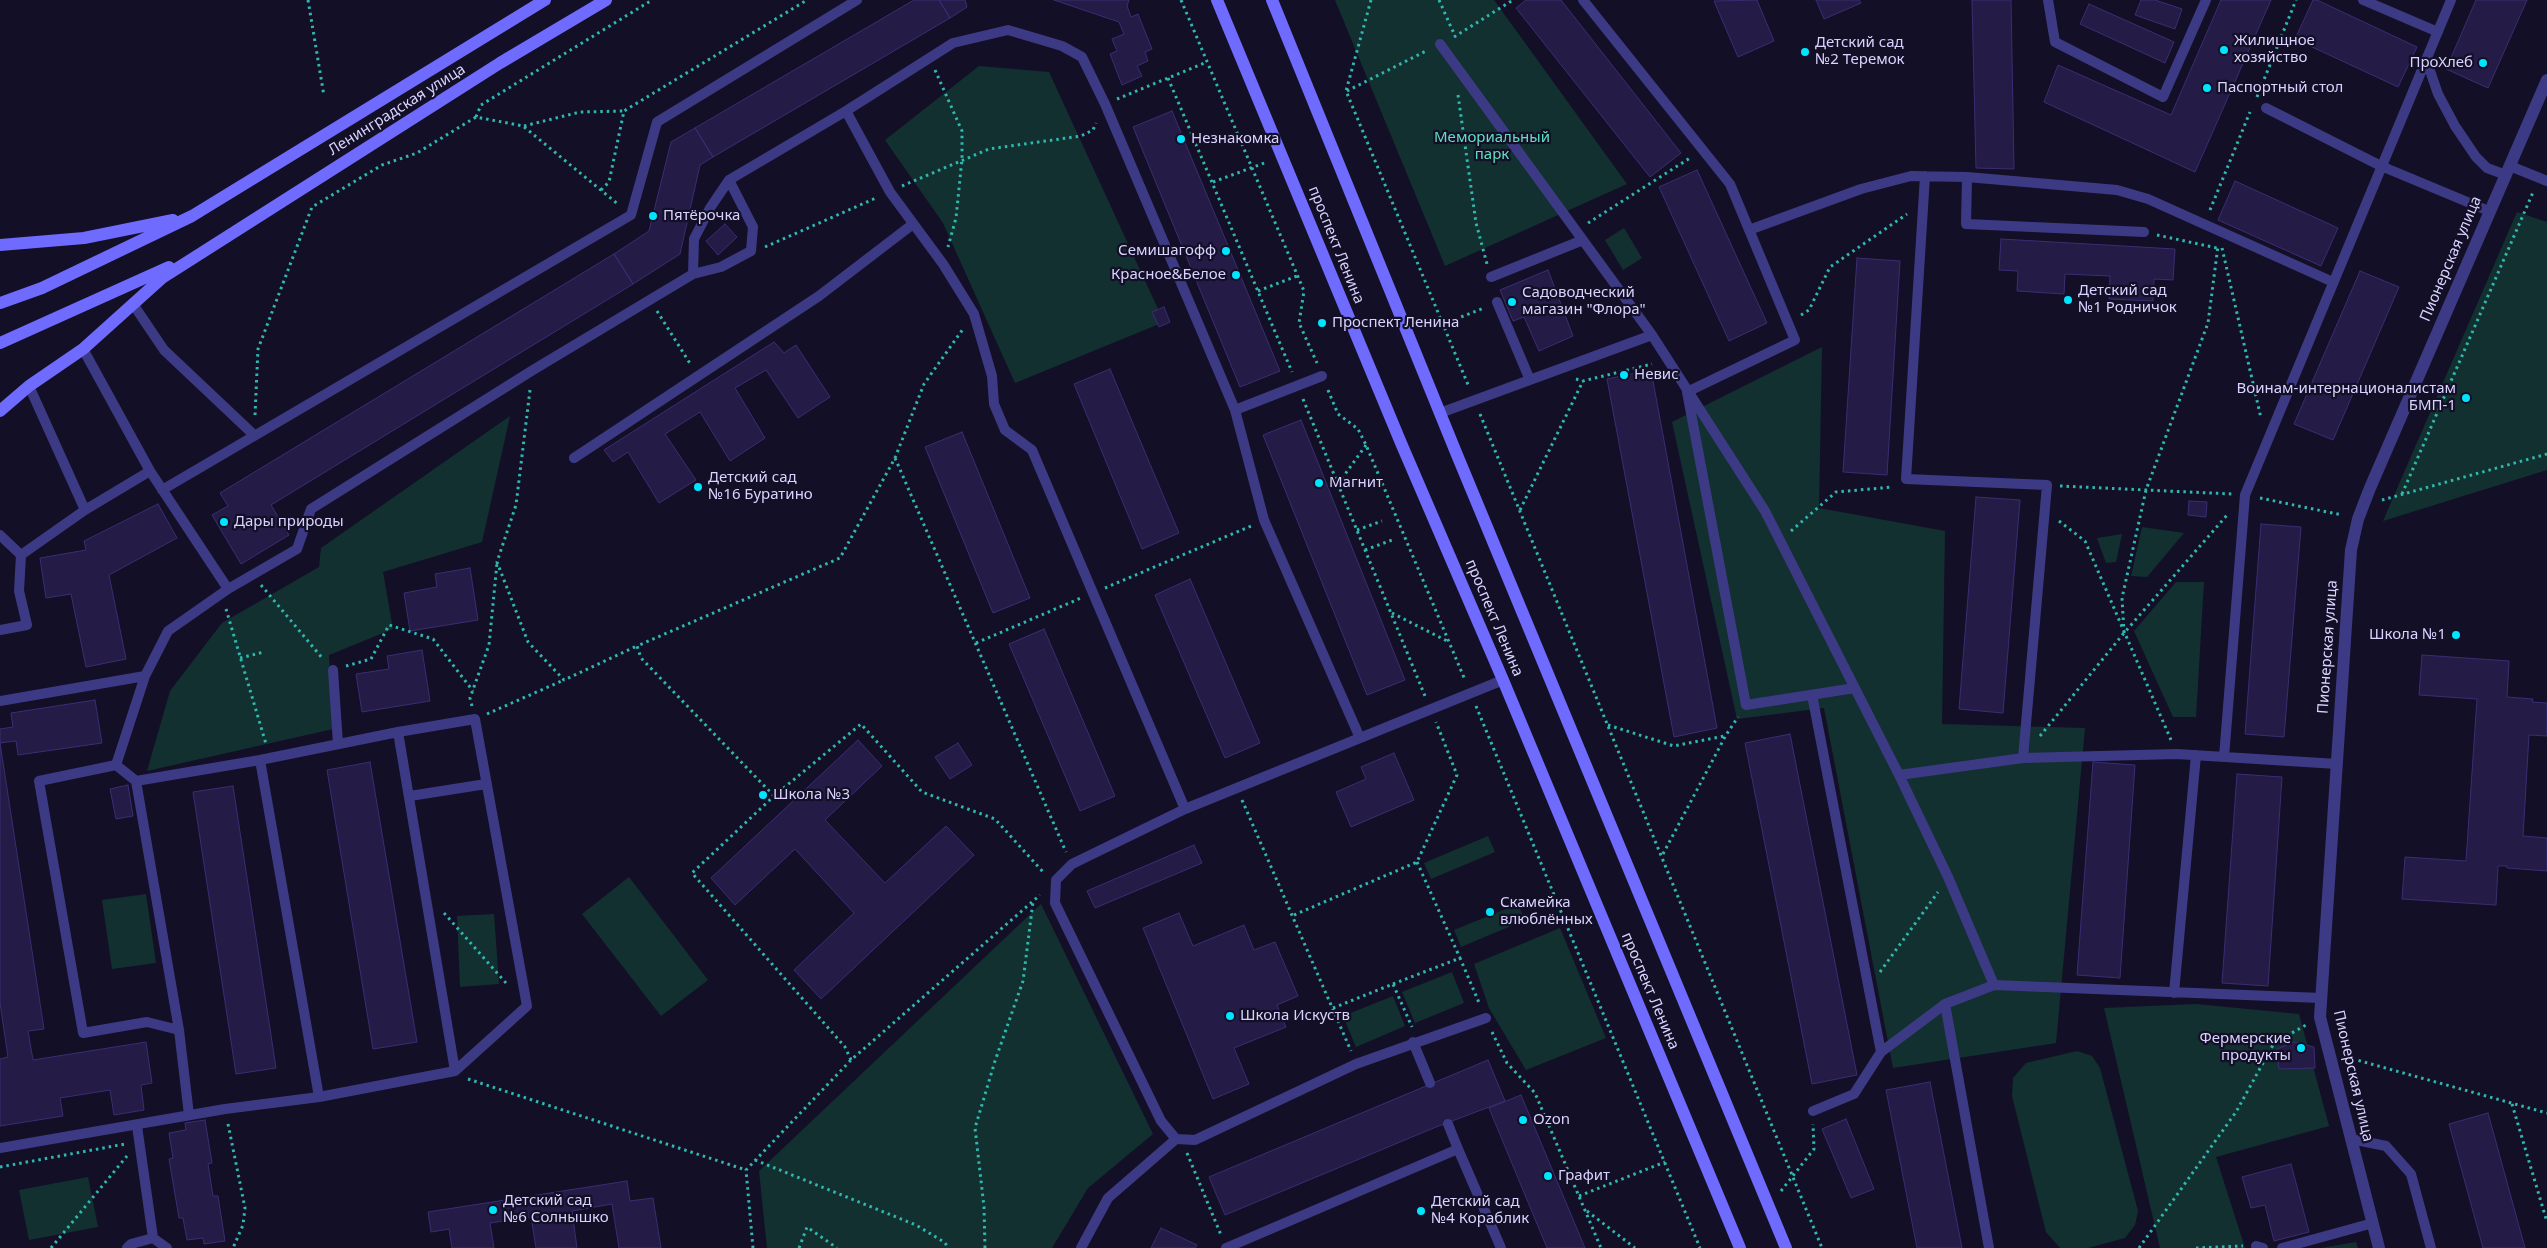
<!DOCTYPE html>
<meta charset="utf-8">
<style>
body{margin:0}
canvas{display:block;background:#130f26}
</style>
<canvas width="2547" height="1248"></canvas>
<script>
const context = document.querySelector('canvas').getContext('2d');
context.lineJoin = 'round';
function paint(path, color) {
  context.fillStyle = color;
  context.fill(path, 'evenodd');
}
function poly(rows) {
  const path = new Path2D();
  for (const r of rows) {
    path.moveTo(r[0], r[1]);
    for (let i = 2; i < r.length; i += 2) path.lineTo(r[i], r[i + 1]);
  }
  return path;
}
function strokePath(path, color, width, dash) {
  context.strokeStyle = color;
  context.lineWidth = width;
  context.lineCap = dash ? 'butt' : 'round';
  context.setLineDash(dash || []);
  context.stroke(path);
}
function label(font, color, halo, rows, align = 'center') {
  context.font = font + ' "Noto Sans",sans-serif';
  context.lineWidth = 4.5;
  context.setLineDash([]);
  context.textBaseline = 'middle';
  context.strokeStyle = halo;
  context.fillStyle = color;
  for (const [text, x, y, turn = 0] of rows) {
    context.save();
    context.translate(x, y);
    context.rotate((+turn || 0) * Math.PI / 180);
    context.textAlign = isNaN(turn) ? turn : align;
    if (halo) context.strokeText(text, 0, 0);
    context.fillText(text, 0, 0);
    context.restore();
  }
}
const green = poly([
 [1335,0,1494,0,1627,184,1445,266],
 [979,66,1049,72,1164,322,1015,383,943,223,885,140],
 [2517,212,2547,222,2547,470,2383,521],
 [1624,228,1642,258,1623,270,1605,240],
 [1822,347,1819,508,1945,531,1942,724,2085,728,2056,1043,1893,1068,1824,708,1737,719,1672,422],
 [510,416,482,542,383,572,393,629,329,655,333,729,147,771,170,691,222,623,319,567,321,548],
 [2142,527,2184,533,2147,577,2131,576],
 [2122,534,2116,562,2106,563,2097,538],
 [2176,582,2204,582,2196,717,2173,717,2134,631],
 [1488,836,1495,852,1431,879,1424,863],
 [629,877,708,980,661,1016,582,914],
 [146,894,156,963,112,969,102,900],
 [1041,904,1153,1134,1088,1188,1052,1248,767,1248,759,1171],
 [1518,904,1525,920,1461,947,1454,930],
 [494,914,499,984,460,987,457,916],
 [1560,928,1606,1038,1526,1070,1489,1008,1474,964],
 [1452,972,1464,1003,1415,1023,1402,992],
 [1393,996,1405,1026,1356,1047,1343,1016],
 [2196,1004,2299,1014,2329,1126,2216,1157,2245,1248,2160,1248,2104,1008],
 [2077,1051,2092,1056,2100,1068,2138,1211,2135,1225,2125,1238,2088,1248,2060,1248,2046,1232,2012,1096,2013,1078,2026,1063],
 [88,1177,98,1227,29,1240,19,1190],
 [2356,1242,2358,1248,2321,1248]
]);
const building = poly([
 [914,0,939,0,950,18,713,157,695,128,914,0],
 [939,0,965,0,967,7,950,18,939,0],
 [1054,0,1129,0,1127,6,1131,17,1138,14,1152,49,1145,52,1148,61,1137,66,1142,76,1122,85,1110,54,1117,51,1112,39,1124,34,1119,22,1054,0],
 [1526,0,1561,0,1681,153,1650,177,1516,8,1526,0],
 [1757,0,1774,41,1738,57,1714,1,1757,0],
 [1816,0,1859,0,1861,3,1824,19,1816,0],
 [1972,0,2011,0,2014,169,1976,168,1972,0],
 [2141,0,2155,0,2182,9,2175,29,2135,15,2141,0],
 [2221,0,2271,0,2195,172,2044,102,2058,65,2171,115,2221,0],
 [2313,0,2317,0,2417,47,2398,87,2295,39,2313,0],
 [2476,0,2527,0,2488,88,2446,69,2476,0],
 [2089,4,2174,42,2165,63,2080,24,2089,4],
 [1172,111,1280,371,1240,387,1133,127,1172,111],
 [695,128,713,157,700,165,680,254,633,284,614,254,649,231,671,142,695,128],
 [1697,170,1767,323,1729,341,1659,187,1697,170],
 [2235,181,2338,228,2321,266,2218,220,2235,181],
 [725,224,737,237,718,255,706,241,725,224],
 [2001,239,2175,249,2173,280,2154,279,2153,301,2109,299,2110,276,2065,274,2064,294,2017,291,2018,271,1999,270,2001,239],
 [614,254,633,284,271,505,289,535,241,564,212,515,228,506,220,493,614,254],
 [1857,258,1900,261,1887,475,1843,472,1857,258],
 [1548,270,1573,336,1539,351,1524,317,1513,321,1500,290,1548,270],
 [2360,271,2399,287,2333,440,2294,424,2360,271],
 [1164,307,1170,322,1159,327,1152,312,1164,307],
 [774,342,784,353,796,345,830,397,798,418,766,370,735,388,765,438,730,461,700,412,665,434,696,480,659,503,628,452,613,462,604,450,774,342],
 [1110,369,1179,533,1142,549,1074,384,1110,369],
 [1651,370,1717,728,1674,737,1607,379,1651,370],
 [1301,420,1405,680,1367,695,1263,435,1301,420],
 [962,432,1030,598,993,613,925,447,962,432],
 [1976,497,2020,500,2003,713,1959,709,1976,497],
 [2189,501,2207,502,2206,517,2188,515,2189,501],
 [158,504,177,538,109,575,126,659,86,667,71,594,46,598,40,558,86,550,84,541,158,504],
 [2261,524,2301,527,2284,737,2245,734,2261,524],
 [470,568,478,620,410,631,404,593,437,587,435,574,470,568],
 [1190,579,1260,743,1225,758,1155,595,1190,579],
 [1044,629,1115,796,1080,811,1009,644,1044,629],
 [422,650,430,701,362,712,356,674,389,669,387,656,422,650],
 [2422,655,2509,661,2507,697,2533,699,2532,702,2547,703,2547,736,2529,735,2523,836,2547,838,2547,871,2507,868,2507,866,2498,866,2496,905,2402,899,2405,857,2466,861,2477,699,2419,695,2422,655],
 [95,700,102,743,18,755,16,741,0,743,44,1029,28,1031,33,1060,146,1042,152,1083,141,1085,144,1110,114,1115,110,1090,60,1098,63,1116,0,1126,0,1059,8,1057,0,1003,0,729,13,727,11,713,95,700],
 [1790,734,1857,1075,1812,1084,1745,743,1790,734],
 [858,740,882,766,825,820,885,883,946,826,974,855,821,999,794,970,854,913,795,849,735,905,711,878,858,740],
 [958,743,972,765,950,779,935,757,958,743],
 [1394,753,1414,800,1351,827,1336,792,1366,779,1361,767,1394,753],
 [370,762,417,1042,373,1049,327,770,370,762],
 [2093,762,2135,765,2120,978,2077,975,2093,762],
 [2237,774,2282,777,2268,986,2222,983,2237,774],
 [128,785,133,816,116,819,110,789,128,785],
 [233,786,276,1068,236,1074,193,792,233,786],
 [1194,845,1202,863,1095,908,1087,891,1194,845],
 [1179,913,1193,946,1244,925,1254,950,1275,942,1298,996,1277,1005,1286,1027,1234,1048,1249,1084,1213,1099,1143,928,1179,913],
 [2294,1042,2314,1047,2315,1068,2279,1069,2277,1049,2294,1042],
 [1488,1060,1505,1101,1436,1127,1225,1215,1209,1177,1488,1060],
 [1930,1082,1962,1248,1917,1248,1886,1090,1930,1082],
 [1521,1095,1585,1248,1547,1248,1489,1108,1521,1095],
 [2488,1113,2525,1248,2483,1248,2449,1124,2488,1113],
 [1846,1119,1874,1189,1851,1198,1822,1129,1846,1119],
 [205,1120,212,1163,208,1164,213,1196,218,1196,225,1241,204,1244,203,1238,187,1240,183,1218,179,1218,169,1159,173,1158,169,1133,186,1130,185,1123,205,1120],
 [2291,1164,2309,1232,2274,1241,2265,1205,2251,1208,2242,1177,2291,1164],
 [627,1181,630,1201,653,1198,661,1248,619,1248,612,1204,572,1211,577,1248,536,1248,531,1217,490,1223,494,1248,452,1248,449,1229,431,1232,428,1212,627,1181],
 [1161,1228,1197,1245,1195,1248,1151,1248,1161,1228]
]);
const path = poly([
 [308,0,324,96],
 [1181,0,1304,291,1299,323,1317,363],
 [1371,0,1346,91,1469,387],
 [1439,0,1455,36],
 [1454,37,1513,0],
 [935,70,962,131,962,159,956,218,948,247],
 [1168,78,1292,372],
 [1347,91,1428,50],
 [1458,95,1476,223,1487,264],
 [2257,97,2296,0],
 [1117,99,1207,62],
 [476,117,481,105,652,0],
 [524,126,580,112,624,111],
 [1213,182,1267,162],
 [902,186,989,149,1081,136,1093,130,1096,123],
 [601,190,609,182,624,111,807,0],
 [2210,210,2250,112],
 [1588,223,1690,158],
 [2157,235,2217,248],
 [765,247,876,198],
 [2222,248,2261,418],
 [1258,291,1297,276],
 [657,311,691,365],
 [1801,315,1809,310,1830,267,1907,214],
 [1443,324,1484,308],
 [1576,379,1583,381,1652,364],
 [530,390,516,505,497,562,528,642,564,680,637,646],
 [1328,390,1338,414,1358,429,1366,445,1465,680],
 [1303,399,1425,696],
 [1480,414,1822,1248],
 [255,415,258,349,312,207,382,165,417,153,476,117,523,126,619,205],
 [895,458,1066,852],
 [1338,484,1366,445],
 [2060,486,2232,494],
 [2402,494,2534,190],
 [2260,498,2342,515],
 [2382,500,2547,454],
 [1520,510,1583,381],
 [2059,521,2085,541,2171,740],
 [1357,530,1382,521],
 [1791,531,1836,492,1893,487],
 [1365,550,1392,540],
 [261,585,323,659],
 [1105,588,1251,526],
 [226,609,266,744],
 [1392,613,1449,642],
 [2124,633,2122,598,2146,490,2208,323,2218,246],
 [976,643,1081,598],
 [240,658,264,652],
 [346,666,371,659,389,625,433,639,473,691],
 [472,706,470,698,489,645,497,563],
 [1476,706,1700,1248],
 [487,714,564,680],
 [1608,725,1674,746,1725,736],
 [2040,736,2124,633,2228,514],
 [774,796,641,658,637,646,840,558,895,458,924,384,963,329],
 [1242,800,1351,1051],
 [1663,854,1726,735,1738,717],
 [1417,862,1460,958],
 [444,913,506,983],
 [1294,915,1417,862,1457,775,1436,722],
 [1880,972,1938,892],
 [1393,984,1460,958,1480,1005],
 [1333,1008,1393,984,1412,1027],
 [1492,1032,1507,1063,1535,1093,1601,1248],
 [2346,1057,2547,1113],
 [851,1060,845,1047,692,873,774,796,861,724,922,792,995,819,1044,873],
 [468,1079,746,1170],
 [2512,1104,2547,1222],
 [228,1124,245,1208,243,1225,233,1248],
 [1187,1153,1221,1235],
 [755,1160,916,1225,944,1242,949,1248],
 [0,1167,125,1144],
 [1781,1191,1814,1149,1813,1124],
 [1579,1196,1665,1162],
 [1587,1211,1635,1248],
 [51,1248,127,1156],
 [753,1248,746,1170,851,1060,1040,895],
 [799,1248,807,1227,837,1248],
 [985,1248,984,1207,975,1128,995,1061,1023,981,1033,902],
 [2139,1248,2236,1112,2274,1043,2306,1025],
 [2196,1248,2243,1246]
]);
const lane = poly([
 [1583,0,1730,184,1795,340,1687,392,1746,705,1855,688],
 [2048,0,2055,42,2163,97,2206,0],
 [2363,0,2438,32],
 [1440,44,1652,335],
 [2426,59,2438,94,2455,126,2476,157,2487,168,2506,175],
 [2266,108,2381,166,2489,211],
 [846,111,890,192,943,264,974,314,992,376,994,404,1005,430,1032,450,1185,809],
 [2510,166,2547,181],
 [1925,176,1906,479,2047,485,2023,758],
 [1967,177,1966,224,2144,232],
 [1749,230,1861,189,1911,176,1967,177,2117,190,2148,199,2333,282],
 [693,274,721,267,751,251,753,227,729,180],
 [1491,277,1583,240],
 [1497,302,1530,380],
 [133,304,164,350,254,435],
 [83,349,150,471,228,589],
 [29,386,85,510],
 [1235,410,1322,376],
 [1440,413,1652,335,1765,511,1899,775,1948,877,1994,985,1945,1004,1989,1248],
 [574,458,819,296,913,224],
 [162,490,631,215,657,122,857,0],
 [0,535,21,555],
 [0,630,27,625,19,591,21,555,85,510,150,471],
 [333,670,338,744],
 [145,676,116,765,39,781,83,1033,147,1022,179,1030,189,1115],
 [1812,695,1881,1052],
 [0,701,145,676,168,631,228,589,297,549,311,509,533,370,693,274,694,239,710,208,729,180,846,111,953,43,1008,30,1062,46,1082,57,1105,104,1235,410,1264,520,1360,738],
 [2224,757,2245,495,2451,0],
 [260,760,319,1097],
 [116,765,136,781,260,760,398,732,455,1071],
 [1899,775,2023,758,2177,754,2337,764],
 [136,781,179,1030],
 [410,796,486,784],
 [1994,985,2321,998],
 [2174,993,2196,755],
 [1486,1018,1356,1064,1195,1140,1176,1139,1161,1121,1055,903,1056,880,1072,864,1185,809,1503,680],
 [1413,1042,1430,1083],
 [1813,1111,1854,1094,1881,1052,1945,1004],
 [1448,1124,1458,1149],
 [137,1126,153,1238,167,1248],
 [2351,1139,2386,1146,2411,1174,2431,1248],
 [0,1148,225,1109,319,1097,455,1071,527,1006,475,719,398,732],
 [2256,1246,2263,1248],
 [127,1248,131,1244,153,1238],
 [1081,1248,1108,1198,1176,1139],
 [1226,1248,1458,1149,1501,1248],
 [2282,1248,2373,1223]
]);
const street = poly([
 [2379,1248,2320,1017,2351,550,2358,519,2370,488,2547,80]
]);
const secondary = poly([
 [1217,0,1401,443,1503,680,1740,1248],
 [1272,0,1455,450,1786,1248],
 [0,245,84,238,173,220],
 [0,303,42,288,192,216,545,0],
 [0,343,169,267],
 [0,411,29,386,83,349,162,278,500,63,606,0]
]);
const markers = [
 [2224,50,5,"#00e5ff"],
 [1805,52,5,"#00e5ff"],
 [2483,63,5,"#00e5ff"],
 [2207,88,5,"#00e5ff"],
 [1181,139,5,"#00e5ff"],
 [653,216,5,"#00e5ff"],
 [1226,251,5,"#00e5ff"],
 [1236,275,5,"#00e5ff"],
 [2068,300,5,"#00e5ff"],
 [1512,302,5,"#00e5ff"],
 [1322,323,5,"#00e5ff"],
 [1624,375,5,"#00e5ff"],
 [2466,398,5,"#00e5ff"],
 [1319,483,5,"#00e5ff"],
 [698,487,5,"#00e5ff"],
 [224,522,5,"#00e5ff"],
 [2456,635,5,"#00e5ff"],
 [763,795,5,"#00e5ff"],
 [1490,912,5,"#00e5ff"],
 [1230,1016,5,"#00e5ff"],
 [2301,1048,5,"#00e5ff"],
 [1523,1120,5,"#00e5ff"],
 [1548,1176,5,"#00e5ff"],
 [493,1210,5,"#00e5ff"],
 [1421,1211,5,"#00e5ff"]
];
const poiNames = [
 ["Жилищное",2234,41],
 ["хозяйство",2234,58],
 ["Детский сад",1815,43],
 ["№2 Теремок",1815,60],
 ["ПроХлеб",2473,63,"right"],
 ["Паспортный стол",2217,88],
 ["Незнакомка",1191,139],
 ["Пятёрочка",663,216],
 ["Семишагофф",1216,251,"right"],
 ["Красное&Белое",1226,275,"right"],
 ["Детский сад",2078,291],
 ["№1 Родничок",2078,308],
 ["Садоводческий",1522,293],
 ["магазин \"Флора\"",1522,310],
 ["Проспект Ленина",1332,323],
 ["Невис",1634,375],
 ["Воинам-интернационалистам",2456,389,"right"],
 ["БМП-1",2456,406,"right"],
 ["Детский сад",708,478],
 ["№16 Буратино",708,495],
 ["Магнит",1329,483],
 ["Дары природы",234,522],
 ["Школа №1",2446,635,"right"],
 ["Школа №3",773,795],
 ["Скамейка",1500,903],
 ["влюблённых",1500,920],
 ["Школа Искуств",1240,1016],
 ["Фермерские",2291,1039,"right"],
 ["продукты",2291,1056,"right"],
 ["Ozon",1533,1120],
 ["Графит",1558,1176],
 ["Детский сад",503,1201],
 ["№6 Солнышко",503,1218],
 ["Детский сад",1431,1202],
 ["№4 Кораблик",1431,1219]
];
const streetNames = [
 ["Ленинградская улица",397,110,-32],
 ["проспект Ленина",1336,245,68],
 ["Пионерская улица",2451,259,-67],
 ["проспект Ленина",1494,618,67],
 ["Пионерская улица",2328,647,-86],
 ["проспект Ленина",1650,991,67],
 ["Пионерская улица",2353,1076,77]
];
const parkNames = [
 ["Мемориальный",1492,138],
 ["парк",1492,155]
];
paint(green, '#12302f');
paint(building, '#241b47');
strokePath(building, '#3b2d73', 1);
strokePath(path, '#2fb8b0', 3, [2.5, 4]);
strokePath(lane, '#3d3a85', 10);
strokePath(street, '#3d3a85', 12);
strokePath(secondary, '#6f6bff', 12);
for (const [x, y, r, color] of markers) {
  const dot = new Path2D();
  dot.arc(x, y, r, 0, 2 * Math.PI);
  context.fillStyle = color;
  context.fill(dot);
  strokePath(dot, '#130f26', 2);
}
label('15px', '#d9d4ff', '#130f26', poiNames, 'left');
label('15px', '#d9d4ff', '#130f26', streetNames);
label('15px', '#5fe0c0', '#130f26', parkNames);
</script>
